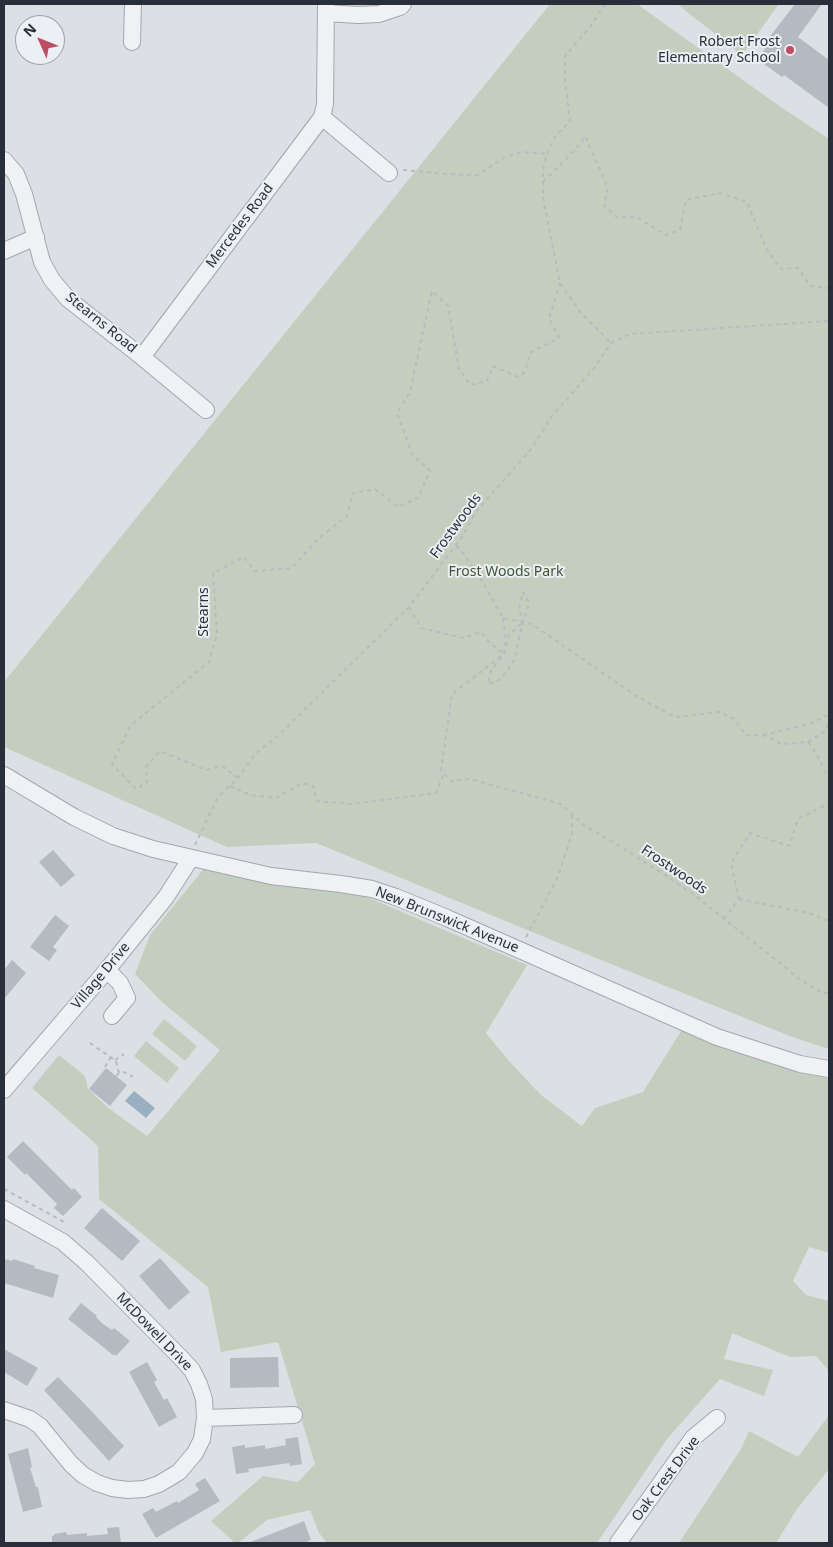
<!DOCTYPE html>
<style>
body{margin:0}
#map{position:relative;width:833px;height:1547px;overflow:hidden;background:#dce0e5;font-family:"Noto Sans",sans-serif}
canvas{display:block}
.frame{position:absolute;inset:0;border:5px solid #282f3a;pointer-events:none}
.north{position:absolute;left:15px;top:15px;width:50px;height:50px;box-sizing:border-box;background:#eceff3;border:1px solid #9ea2a9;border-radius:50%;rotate:314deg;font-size:14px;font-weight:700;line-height:20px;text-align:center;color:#282f3a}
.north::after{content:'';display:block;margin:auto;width:18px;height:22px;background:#c14b60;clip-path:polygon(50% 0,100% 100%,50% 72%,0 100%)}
</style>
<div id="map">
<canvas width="833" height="1547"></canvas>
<div class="frame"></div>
<div class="north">N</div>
</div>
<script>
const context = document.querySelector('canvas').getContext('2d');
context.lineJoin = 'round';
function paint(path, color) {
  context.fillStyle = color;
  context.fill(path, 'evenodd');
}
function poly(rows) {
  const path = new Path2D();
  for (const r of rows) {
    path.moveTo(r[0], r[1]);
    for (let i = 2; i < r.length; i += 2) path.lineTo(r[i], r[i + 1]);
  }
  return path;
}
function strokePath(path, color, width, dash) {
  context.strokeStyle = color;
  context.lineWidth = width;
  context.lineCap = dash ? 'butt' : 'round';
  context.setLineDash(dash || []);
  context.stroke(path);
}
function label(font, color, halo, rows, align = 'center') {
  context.font = font + ' "Noto Sans",sans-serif';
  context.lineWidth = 4;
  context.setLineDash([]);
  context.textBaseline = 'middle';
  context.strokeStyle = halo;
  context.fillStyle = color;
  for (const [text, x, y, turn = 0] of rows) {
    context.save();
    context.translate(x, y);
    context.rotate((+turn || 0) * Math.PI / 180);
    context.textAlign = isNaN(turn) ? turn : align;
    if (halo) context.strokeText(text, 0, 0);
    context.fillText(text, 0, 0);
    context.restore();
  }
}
const green = poly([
 [550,4,637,4,775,103,829,139,829,1049,792,1037,554,941,316,843,227,847,4,747,4,682],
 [677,4,779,4,742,55],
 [206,866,362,895,527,965,486,1033,509,1061,541,1095,582,1126,595,1108,643,1092,683,1028,829,1079,829,1253,809,1247,793,1281,806,1295,829,1301,829,1371,816,1356,790,1357,732,1333,724,1359,773,1370,764,1396,720,1379,667,1439,597,1543,327,1543,319,1533,310,1510,267,1520,238,1543,235,1543,211,1521,263,1476,298,1482,315,1464,278,1342,221,1352,208,1287,99,1199,98,1146,32,1088,59,1055,85,1076,88,1089,107,1107,147,1136,220,1050,162,1002,135,974,150,935],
 [164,1019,197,1046,185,1061,152,1034],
 [146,1041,179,1068,167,1083,134,1056],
 [829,1415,829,1469,797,1509,776,1543,679,1543,741,1449,749,1431,798,1457]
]);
const water = poly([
 [134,1091,155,1108,146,1118,125,1101]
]);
const building = poly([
 [795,4,822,4,798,37,829,60,829,108,784,75,782,77,757,59,771,41,768,39],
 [53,850,75,875,61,887,39,862],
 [55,915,69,926,53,947,57,950,49,961,30,947],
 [12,960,26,973,4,999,4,970],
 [106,1068,127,1085,110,1106,89,1089],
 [23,1141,72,1190,74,1188,82,1197,63,1216,54,1208,57,1204,26,1173,25,1175,7,1157],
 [102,1208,140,1241,122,1261,84,1228],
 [160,1258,190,1292,169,1310,139,1276],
 [4,1259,13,1261,13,1259,35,1266,34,1268,59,1275,53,1298,4,1283],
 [81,1303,97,1316,96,1317,103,1324,112,1330,114,1328,130,1341,117,1355,113,1355,68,1319],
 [4,1349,38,1368,27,1386,4,1372],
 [278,1357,279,1387,230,1388,230,1358],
 [147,1362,157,1380,154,1382,164,1400,167,1398,177,1417,159,1427,129,1372],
 [58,1377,80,1399,78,1400,80,1399,124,1446,109,1461,44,1390],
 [298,1437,302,1464,290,1466,289,1463,248,1469,249,1472,236,1474,232,1447,245,1445,245,1448,265,1445,265,1449,286,1445,285,1439],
 [28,1448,32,1467,30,1468,36,1487,38,1487,42,1507,23,1512,8,1454],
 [205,1478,220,1501,156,1538,142,1514,153,1508,156,1512,177,1501,178,1503,199,1490,195,1484],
 [304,1521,311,1540,304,1543,248,1543],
 [119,1527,121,1543,52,1543,52,1536,54,1536,54,1534,66,1532,67,1535,87,1533,87,1536,108,1534,107,1528]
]);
const path = poly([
 [605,4,590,27,565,56,565,79,570,122,556,135,547,154,543,169,543,198,560,283,581,313,611,343],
 [403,170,446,174,478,175,505,157,523,152,547,154],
 [543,182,575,150,585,136,608,188,604,206,618,218,636,217,666,235,680,230,686,200,720,193,747,202,767,250,781,269,798,268,810,286,829,288],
 [829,321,829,353],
 [456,546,460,549,481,579,503,618,532,624,636,696,675,717,719,712,734,719,746,735,763,735,782,744,808,742,817,755,827,775,829,775],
 [409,607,421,628,464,638,481,632,489,642,504,654],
 [503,618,506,640,504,654,452,694,441,770,451,781,470,779,561,804,584,825,631,853,693,894,801,980,822,993,829,993],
 [506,646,509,635,523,622],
 [501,657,491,671,488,684,501,679,514,661,520,634,529,602,523,592,519,609,523,622],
 [763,735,810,724,829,714],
 [808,742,824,732,829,723],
 [238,778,222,766,206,770,160,751,146,767,147,782,136,789,112,764,130,726,209,662,217,634,213,573,244,557,255,571,292,568,319,538,347,516,353,493,375,489,398,507,418,498,430,471,412,454,397,413,410,392,432,291,448,306,459,369,470,385,487,381,493,366,518,377,525,372,530,353,559,338,549,318,560,283],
 [230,786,250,795,276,798,302,783,313,786,317,801,353,804,436,793,444,773],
 [195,845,218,797,238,778,256,753,279,735,409,607,462,537,475,513,531,449,552,416,595,367,611,343,630,334,829,321],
 [739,899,809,913,829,921],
 [724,919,739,899,731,863,750,833,789,846,798,819,827,804,829,802],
 [526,937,557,879,572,834,572,814],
 [90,1043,116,1061,119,1073],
 [115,1060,124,1054],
 [105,1067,111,1057],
 [116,1076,119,1073,124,1072,133,1077],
 [4,1189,66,1223]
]);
const minor = poly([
 [326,13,358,15,379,14,400,7,403,4],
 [132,42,133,4],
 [322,117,389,173],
 [4,160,16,174,24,194,42,262,52,280,68,299,142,357,206,410],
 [4,251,36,237],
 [142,357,322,117,325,104,326,4],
 [4,775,74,817,113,836,153,849,271,876,341,884,372,889,396,897,447,918,717,1037,800,1064,829,1069],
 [107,970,120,983,127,998,112,1016],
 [4,1090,107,970,166,897,191,858],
 [4,1209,63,1242,87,1263,181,1358,192,1370,199,1384,204,1399,205,1418,202,1439,195,1453,179,1472,159,1484,144,1489,128,1490,112,1488,97,1483,83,1475,71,1464,40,1426,30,1419,4,1410],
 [205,1418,294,1415],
 [618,1543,693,1438,717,1418]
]);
const markers = [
 [790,50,5,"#c14b60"]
];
const poiNames = [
 ["Robert Frost",780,42],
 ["Elementary School",780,58]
];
const streetNames = [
 ["Mercedes Road",240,226,-53],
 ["Stearns Road",101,323,39],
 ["Frostwoods",456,526,-54],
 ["Stearns",204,612,-90],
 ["Frostwoods",674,870,34],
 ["New Brunswick Avenue",447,920,22],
 ["Village Drive",101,976,-50],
 ["McDowell Drive",154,1332,46],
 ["Oak Crest Drive",666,1479,-53]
];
const parkNames = [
 ["Frost Woods Park",506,572]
];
paint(green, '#c3cebe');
paint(water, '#9aafc2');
paint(building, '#b4bac1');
strokePath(minor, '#a2a7ae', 18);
strokePath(path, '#b7bbc0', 2, [4, 4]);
strokePath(minor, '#eff1f4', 16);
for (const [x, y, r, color] of markers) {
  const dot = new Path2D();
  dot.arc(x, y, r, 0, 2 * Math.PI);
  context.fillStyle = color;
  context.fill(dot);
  strokePath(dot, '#eceff3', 2);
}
label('14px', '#282f3a', '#eceff3', poiNames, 'right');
label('14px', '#282f3a', '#eceff3', streetNames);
label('14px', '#3d5436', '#eceff3', parkNames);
</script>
